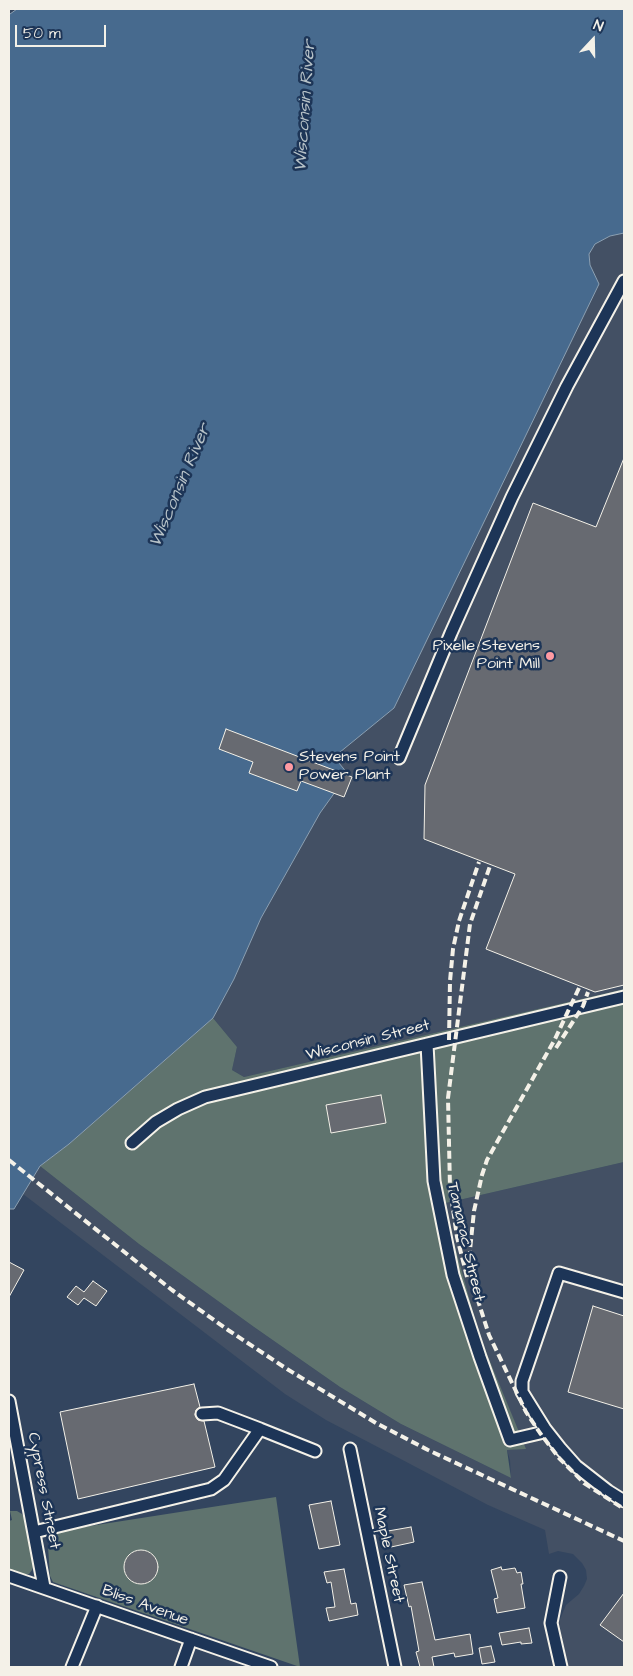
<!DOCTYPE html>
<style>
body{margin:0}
#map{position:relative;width:633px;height:1676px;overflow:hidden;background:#33455f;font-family:"Architects Daughter",sans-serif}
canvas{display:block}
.frame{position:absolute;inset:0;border:10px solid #f4f1e8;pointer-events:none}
.north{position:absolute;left:568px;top:15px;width:50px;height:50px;-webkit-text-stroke:4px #1d3557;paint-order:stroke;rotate:21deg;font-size:14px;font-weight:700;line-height:20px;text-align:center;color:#f4f1e8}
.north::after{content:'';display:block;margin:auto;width:18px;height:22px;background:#f4f1e8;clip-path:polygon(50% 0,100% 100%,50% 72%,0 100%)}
.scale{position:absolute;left:15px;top:25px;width:91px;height:22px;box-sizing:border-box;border:2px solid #f4f1e8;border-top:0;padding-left:6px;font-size:15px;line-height:18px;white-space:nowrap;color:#f4f1e8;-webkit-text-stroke:4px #1d3557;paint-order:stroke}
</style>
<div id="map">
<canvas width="633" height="1676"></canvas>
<div class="frame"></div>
<div class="north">N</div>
<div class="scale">50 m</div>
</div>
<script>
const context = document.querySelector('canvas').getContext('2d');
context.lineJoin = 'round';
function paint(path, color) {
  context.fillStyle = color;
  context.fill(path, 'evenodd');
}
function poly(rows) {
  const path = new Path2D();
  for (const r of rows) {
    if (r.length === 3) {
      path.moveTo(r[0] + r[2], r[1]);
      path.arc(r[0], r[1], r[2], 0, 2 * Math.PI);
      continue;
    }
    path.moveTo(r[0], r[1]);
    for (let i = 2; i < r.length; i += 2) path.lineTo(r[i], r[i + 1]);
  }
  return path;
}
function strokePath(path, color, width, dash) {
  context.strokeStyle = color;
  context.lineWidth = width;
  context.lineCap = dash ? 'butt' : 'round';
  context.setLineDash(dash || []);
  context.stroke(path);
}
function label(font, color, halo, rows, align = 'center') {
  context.font = font + ' "Architects Daughter",sans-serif';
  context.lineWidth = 5;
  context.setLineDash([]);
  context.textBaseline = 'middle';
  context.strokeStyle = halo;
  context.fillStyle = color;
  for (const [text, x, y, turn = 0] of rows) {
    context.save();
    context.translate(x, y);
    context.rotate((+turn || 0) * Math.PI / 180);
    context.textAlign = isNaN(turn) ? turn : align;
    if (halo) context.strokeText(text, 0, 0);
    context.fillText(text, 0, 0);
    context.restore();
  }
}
const built = poly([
 [624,233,624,989,244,1077,232,1070,237,1047,213,1018,234,979,261,918,320,813,347,775,334,757,394,708,590,265,589,254,594,244,610,236],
 [624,1162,624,1667,568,1667,559,1622,566,1605,579,1594,584,1586,587,1579,586,1570,582,1563,573,1554,558,1551,549,1554,545,1530,488,1505,395,1456,326,1420,285,1394,23,1194,40,1166,139,1244,254,1327,340,1387,401,1424,511,1478,510,1460,507,1450,525,1448,480,1337,453,1239,446,1203]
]);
const green = poly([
 [624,989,624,1162,446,1203,453,1239,480,1337,526,1449,507,1450,511,1478,401,1424,340,1387,254,1327,139,1244,40,1166,69,1144,213,1018,237,1047,232,1070,244,1077],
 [276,1497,300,1667,53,1582,50,1576,48,1547,52,1537,58,1531],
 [10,1511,17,1511,22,1514,26,1522,34,1564,32,1570,29,1574,22,1574,9,1570,9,1521,12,1520]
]);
const water = poly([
 [17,9,624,9,624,233,610,236,595,244,589,254,590,265,599,284,394,708,334,757,348,774,320,813,261,918,234,979,213,1018,69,1144,40,1166,14,1209,9,1209,9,13,10,14,17,9]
]);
const building = poly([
 [624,458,624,985,595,992,486,949,515,874,424,839,425,785,533,503,596,527,624,458],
 [226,729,352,777,344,797,301,781,297,791,249,773,253,762,219,749,226,729],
 [381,1095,386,1123,331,1133,326,1105,381,1095],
 [9,1262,24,1270,9,1297,9,1262],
 [93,1281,107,1291,96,1306,84,1298,78,1305,67,1297,76,1286,84,1292,93,1281],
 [593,1306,624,1316,624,1409,568,1392,593,1306],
 [194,1384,200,1407,196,1410,195,1415,198,1420,204,1421,215,1467,78,1499,60,1412,194,1384],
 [331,1501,340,1545,319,1549,309,1505,331,1501],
 [411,1527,414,1542,391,1547,388,1531,411,1527],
 [141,1567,17],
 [501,1567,502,1570,515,1568,517,1573,521,1572,523,1584,521,1584,525,1608,497,1613,494,1599,498,1598,491,1570,501,1567],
 [344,1569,351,1604,356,1603,358,1615,329,1621,326,1608,335,1607,331,1582,327,1583,324,1572,344,1569],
 [422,1582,435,1640,470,1634,473,1654,455,1657,454,1653,432,1657,434,1667,420,1667,416,1652,419,1651,411,1606,409,1607,404,1585,422,1582],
 [624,1593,624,1642,600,1625,624,1593],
 [529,1628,532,1643,521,1644,521,1642,502,1645,499,1633,529,1628],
 [491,1646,495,1662,482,1664,479,1648,491,1646]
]);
const minor = poly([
 [399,758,451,633,512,497,567,386,624,281],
 [427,1044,434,1181,453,1275,480,1357,510,1440,540,1433,545,1429],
 [132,1143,156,1122,178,1109,205,1097,624,997],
 [624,1292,559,1273,522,1381,522,1392,545,1429,560,1448,576,1466,608,1491,624,1501],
 [9,1401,44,1587],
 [202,1414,218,1413,260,1429],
 [350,1449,395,1667],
 [34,1532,211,1489,224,1480,260,1429,315,1451],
 [9,1576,271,1667],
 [560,1577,551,1623,561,1667],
 [72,1667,97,1606],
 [181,1667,191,1639]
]);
const rail = poly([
 [579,988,555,1039,487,1160,482,1175,474,1211,470,1250,471,1269,474,1288,489,1335,526,1412,540,1433,559,1458,584,1483,624,1509],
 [449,1040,450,981,453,949,459,921,479,862],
 [556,1048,583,1006,588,992],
 [9,1160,172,1290,228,1330,287,1369,376,1423,428,1450,624,1541],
 [467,1277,457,1237,450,1188,448,1098,470,924,490,866]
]);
const markers = [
 [550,656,5,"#ff9aa2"],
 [289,767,5,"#ff9aa2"]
];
const poiNames = [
 ["Pixelle Stevens",540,647],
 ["Point Mill",540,665],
 ["Stevens Point",299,758,"left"],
 ["Power Plant",299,776,"left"]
];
const streetNames = [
 ["Wisconsin Street",368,1041,-14],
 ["Tamarac Street",465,1242,77],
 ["Cypress Street",43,1491,79],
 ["Maple Street",388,1555,78],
 ["Bliss Avenue",145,1606,20]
];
const waterNames = [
 ["Wisconsin River",306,106,-86],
 ["Wisconsin River",181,486,-67]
];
paint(built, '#435064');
paint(green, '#5f736e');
paint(water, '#476a8e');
strokePath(water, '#8ca0b2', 1);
paint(building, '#676a71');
strokePath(building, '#f4f1e8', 1);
strokePath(minor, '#f4f1e8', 15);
strokePath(minor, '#1d3557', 11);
strokePath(rail, '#f4f1e8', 4, [8, 4]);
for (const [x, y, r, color] of markers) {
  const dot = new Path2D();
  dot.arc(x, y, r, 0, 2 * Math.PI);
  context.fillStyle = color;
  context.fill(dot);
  strokePath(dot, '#1d3557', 2);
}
label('16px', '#f4f1e8', '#1d3557', poiNames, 'right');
label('16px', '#f4f1e8', '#1d3557', streetNames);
label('italic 18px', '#b7c2c8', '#1d3557', waterNames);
</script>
